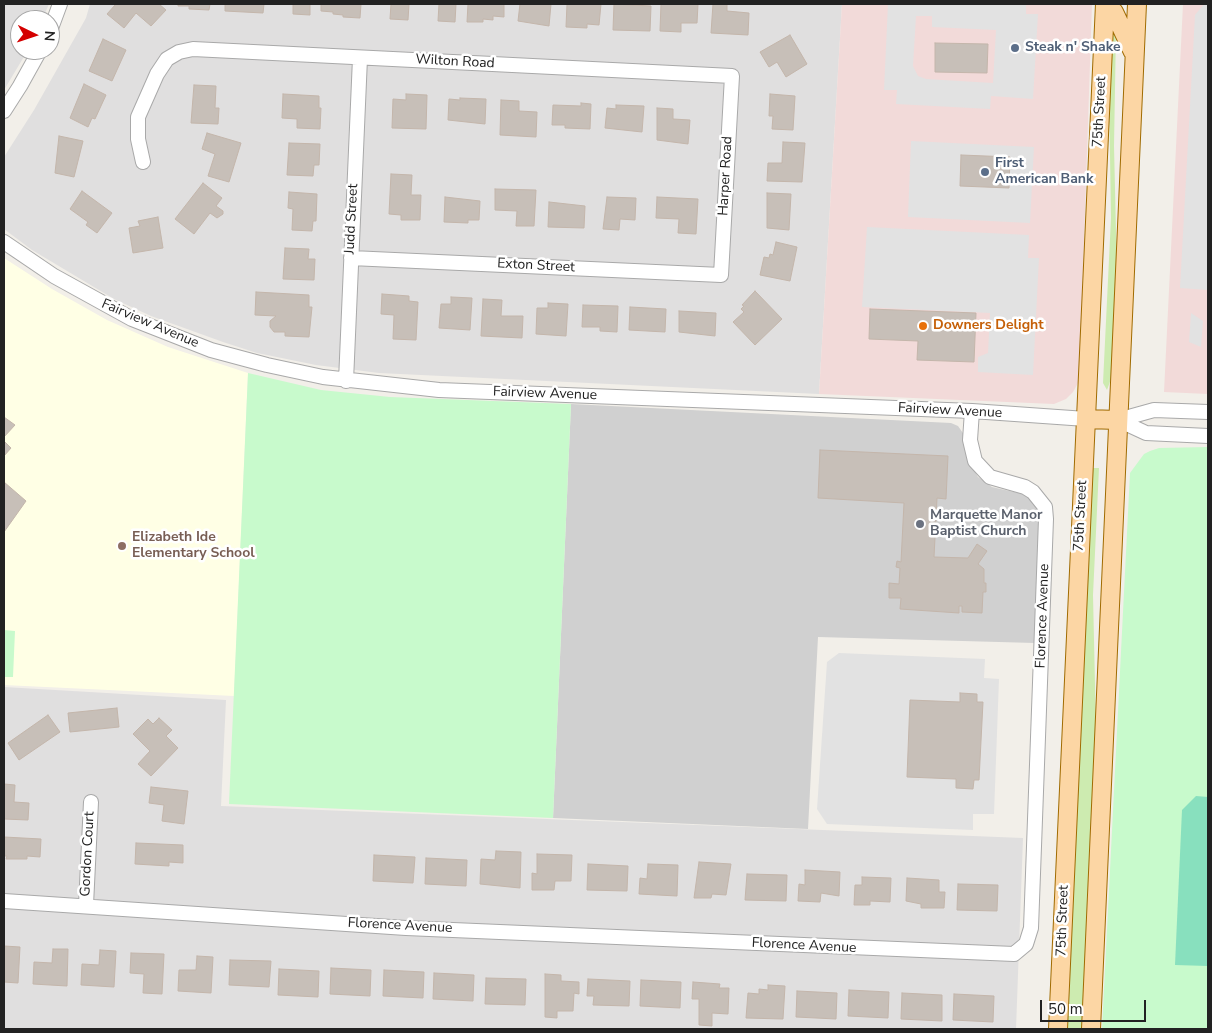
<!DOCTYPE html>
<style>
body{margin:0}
#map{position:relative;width:1212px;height:1033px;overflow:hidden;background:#f2efe9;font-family:"Nunito Sans",sans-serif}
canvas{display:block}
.frame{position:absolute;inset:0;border:5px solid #222;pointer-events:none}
.north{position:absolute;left:10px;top:10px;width:50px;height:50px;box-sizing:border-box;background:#fff;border:1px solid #a7a7a7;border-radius:50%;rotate:94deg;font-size:14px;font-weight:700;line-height:20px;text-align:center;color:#222}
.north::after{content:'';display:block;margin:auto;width:18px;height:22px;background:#d40000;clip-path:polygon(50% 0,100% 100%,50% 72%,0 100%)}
.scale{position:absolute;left:1040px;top:1000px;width:106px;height:22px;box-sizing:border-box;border:2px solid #222;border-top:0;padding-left:6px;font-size:15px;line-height:18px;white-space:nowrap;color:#222;-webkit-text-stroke:4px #fff;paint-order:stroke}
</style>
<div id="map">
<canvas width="1212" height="1033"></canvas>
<div class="frame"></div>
<div class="north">N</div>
<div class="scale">50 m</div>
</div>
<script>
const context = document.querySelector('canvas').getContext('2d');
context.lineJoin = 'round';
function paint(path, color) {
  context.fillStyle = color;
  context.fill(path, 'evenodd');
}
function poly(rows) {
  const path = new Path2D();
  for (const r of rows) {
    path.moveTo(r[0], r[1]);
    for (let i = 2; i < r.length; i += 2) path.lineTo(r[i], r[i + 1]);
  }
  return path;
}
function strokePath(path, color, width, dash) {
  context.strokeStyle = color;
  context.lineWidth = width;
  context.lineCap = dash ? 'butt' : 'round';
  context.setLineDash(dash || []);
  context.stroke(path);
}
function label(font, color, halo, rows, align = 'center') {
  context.font = font + ' "Nunito Sans",sans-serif';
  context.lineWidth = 5;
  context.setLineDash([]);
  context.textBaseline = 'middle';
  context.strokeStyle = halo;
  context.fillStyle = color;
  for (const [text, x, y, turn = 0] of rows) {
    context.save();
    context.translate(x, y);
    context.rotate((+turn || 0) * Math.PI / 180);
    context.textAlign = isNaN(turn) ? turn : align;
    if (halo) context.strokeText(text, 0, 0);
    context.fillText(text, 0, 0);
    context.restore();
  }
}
const residential = poly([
 [4,4,49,4,42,20,20,20,20,50,28,50,4,90],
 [90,4,842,4,819,394,379,373,316,365,257,353,223,342,151,316,114,299,32,250,4,229,4,157,34,110,86,18],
 [4,687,226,700,221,806,1023,838,1016,1029,4,1029]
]);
const commercial = poly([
 [842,4,1092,4,1080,361,1078,383,1073,392,1066,399,1054,404,819,394],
 [1183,4,1208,4,1208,394,1164,392]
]);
const education = poly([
 [4,258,52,289,107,320,168,347,248,373,234,696,4,685]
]);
const religious = poly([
 [571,404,951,423,958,426,965,436,967,457,978,477,992,487,1027,495,1039,510,1041,518,1035,643,818,637,808,829,553,818]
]);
const grass = poly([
 [1112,24,1116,30,1114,146,1117,274,1111,379,1107,390,1103,383,1111,218,1109,92],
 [1092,468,1099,468,1093,595,1096,729,1082,1029,1067,1029]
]);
const park = poly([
 [248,373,321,390,390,397,571,404,553,818,229,804],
 [1208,447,1208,1029,1102,1029,1130,473,1144,454,1150,451,1159,448],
 [4,630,15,631,13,677,4,677]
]);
const pitch = poly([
 [1196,796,1208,797,1208,966,1175,965,1182,810]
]);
const parking = poly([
 [888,4,1026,4,1026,14,1038,14,1033,99,991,96,990,109,896,104,897,90,884,90],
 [916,16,932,16,932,27,996,30,993,83,926,79,918,76,913,66],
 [1204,4,1208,4,1208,290,1180,288,1195,15],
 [911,141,1034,147,1030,223,908,217],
 [867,227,1029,235,1028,258,1039,258,1033,375,978,372,978,357,988,353,990,313,862,307],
 [1191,313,1203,321,1201,347,1189,342],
 [839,653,985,659,984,678,999,679,994,814,973,814,973,830,827,824,817,809,827,662]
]);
const building = poly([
 [116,4,159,4,166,10,151,26,136,13,124,28,107,14,116,4],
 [178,4,210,4,209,10,189,9,189,6,178,6,178,4],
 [225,4,264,4,263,13,225,11,225,4],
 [289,4,310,4,310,15,293,14,293,4,289,4],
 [321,4,361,4,360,18,343,17,343,15,333,14,333,12,321,11,321,4],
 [380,4,409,4,408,20,390,19,391,4,380,4],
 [439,4,456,4,455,22,438,21,439,4],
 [468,4,504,4,504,17,493,16,493,20,483,19,483,22,467,22,468,4],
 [520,4,551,4,549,26,518,21,520,4],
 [567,4,601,4,599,25,587,24,587,28,566,27,567,4],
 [614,4,651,6,650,31,613,30,614,4],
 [661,4,698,4,697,23,681,23,681,32,660,31,661,4],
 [713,4,727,4,727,11,749,13,748,35,711,33,713,4],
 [790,35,807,64,786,77,777,62,769,67,760,52,790,35],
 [103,39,126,50,112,81,89,71,103,39],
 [935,43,988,44,987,73,935,72,935,43],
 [84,84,106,95,95,119,92,118,88,127,70,118,84,84],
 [194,85,216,86,215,108,219,108,218,124,191,123,194,85],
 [283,94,319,96,319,108,321,108,320,129,297,128,297,119,282,118,283,94],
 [406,94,427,95,426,129,392,128,393,99,406,100,406,94],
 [770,94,795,96,793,130,772,129,773,116,769,116,770,94],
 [460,98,486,99,485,124,448,120,449,99,460,100,460,98],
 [501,100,519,101,519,111,537,112,536,137,500,135,501,100],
 [581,103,591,104,590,129,565,128,565,125,552,125,553,105,581,106,581,103],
 [616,105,644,106,642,132,605,128,607,108,616,109,616,105],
 [657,108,673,109,673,119,690,120,688,144,657,140,657,108],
 [207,133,241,143,229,182,208,176,215,154,202,149,207,133],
 [59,136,83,141,74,177,55,173,59,136],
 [783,142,805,143,802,182,767,181,768,163,782,163,783,142],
 [289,143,320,144,319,165,314,165,313,176,287,175,289,143],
 [961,155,1010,157,1009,188,960,186,961,155],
 [391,174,412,175,411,195,421,195,420,220,401,220,401,215,389,214,391,174],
 [203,183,222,198,216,206,223,211,223,214,217,218,210,213,194,234,175,219,203,183],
 [495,189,536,190,534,226,516,226,517,211,495,210,495,189],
 [82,191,112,213,97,233,86,225,88,222,70,209,82,191],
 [289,192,317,194,316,221,313,221,312,231,292,230,293,209,288,208,289,192],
 [767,193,791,194,789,230,767,228,767,193],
 [445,197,480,201,479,220,468,220,468,223,444,222,445,197],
 [607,197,636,198,635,220,620,219,619,230,603,229,607,197],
 [657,197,698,199,696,234,678,233,679,219,656,218,657,197],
 [549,202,585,206,584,228,548,227,549,202],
 [158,217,163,248,133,253,129,228,140,226,138,221,158,217],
 [776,242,797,247,790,281,760,275,764,257,769,258,770,254,773,255,776,242],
 [285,248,309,249,308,259,315,259,314,280,283,279,285,248],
 [755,291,782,319,755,345,733,322,744,312,741,309,744,306,742,305,755,291],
 [256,292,309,295,309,307,312,307,309,337,285,336,285,332,274,332,270,327,270,321,276,316,255,315,256,292],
 [382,294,409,296,409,301,418,302,416,340,393,339,394,315,381,314,382,294],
 [451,297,472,298,470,330,439,328,441,304,451,304,451,297],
 [483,299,502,300,501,316,523,316,522,338,481,336,483,299],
 [548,303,568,304,566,336,536,334,537,308,548,308,548,303],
 [583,305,618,306,617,332,600,331,600,327,582,327,583,305],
 [630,307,666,309,665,332,629,330,630,307],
 [870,309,976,313,974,362,917,360,918,341,869,339,870,309],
 [679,311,716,313,715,336,679,332,679,311],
 [4,417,15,425,4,437,4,417],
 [4,441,11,448,4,456,4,441],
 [820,450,948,456,946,499,937,498,934,557,968,558,977,544,987,551,978,564,984,569,984,583,986,583,986,592,983,592,982,613,962,612,962,606,959,606,959,613,900,609,901,598,889,598,889,583,899,584,900,568,896,567,897,561,901,562,904,503,818,498,820,450],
 [4,482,26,501,4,532,4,482],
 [960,693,977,694,977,702,983,702,979,780,974,780,973,789,956,788,956,779,907,777,910,700,960,702,960,693],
 [117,708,119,727,70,732,68,713,117,708],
 [48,715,60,732,19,760,8,743,48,715],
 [159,718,172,730,166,736,178,748,151,776,138,764,150,751,133,734,148,719,153,724,159,718],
 [4,784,15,785,14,802,29,803,28,820,4,819,4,784],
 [151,787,188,791,184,824,162,821,164,805,149,803,151,787],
 [4,837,41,839,40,857,27,856,27,859,6,859,7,856,4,856,4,837],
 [136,843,183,845,183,863,169,862,169,866,135,864,136,843],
 [496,851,521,852,520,888,480,884,481,859,495,860,496,851],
 [537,854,572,855,571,881,555,881,554,890,532,890,532,873,537,874,537,854],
 [374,855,415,857,413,883,373,881,374,855],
 [426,858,467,860,466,886,425,884,426,858],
 [699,862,731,864,726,895,712,894,711,898,694,898,699,862],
 [588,864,628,866,627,891,587,890,588,864],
 [648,864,678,865,677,896,639,894,640,878,647,879,648,864],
 [805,870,840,872,839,896,821,893,820,902,798,901,799,884,805,885,805,870],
 [747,874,787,875,786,901,745,900,747,874],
 [862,877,891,878,890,902,870,901,870,905,854,905,855,885,862,885,862,877],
 [907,878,939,880,939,892,945,892,944,908,921,908,921,904,906,901,907,878],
 [958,884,998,885,997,911,957,910,958,884],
 [4,946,20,947,18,983,4,982,4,946],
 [53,949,68,949,67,986,33,984,34,962,52,963,53,949],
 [100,950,116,951,114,987,81,985,82,964,99,965,100,950],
 [131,953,164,954,162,994,143,993,144,974,130,973,131,953],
 [197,956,213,957,211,993,178,991,179,970,196,970,197,956],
 [230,960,271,961,269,987,229,985,230,960],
 [331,968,371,970,370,996,330,994,331,968],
 [279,969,319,971,318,997,278,995,279,969],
 [384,970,424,972,423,998,383,996,384,970],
 [434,973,474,975,473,1001,433,999,434,973],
 [545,974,561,975,561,981,579,982,579,994,574,993,573,1011,557,1011,557,1018,545,1017,545,974],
 [486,978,526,979,525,1005,485,1004,486,978],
 [588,979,630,981,629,1006,593,1005,594,996,587,996,588,979],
 [641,980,681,982,680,1008,640,1006,641,980],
 [693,982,720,984,719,988,729,988,728,1014,712,1013,712,1026,699,1025,699,999,692,999,693,982],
 [768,985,785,986,783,1019,746,1018,748,993,759,994,759,989,768,990,768,985],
 [849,990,889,992,888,1018,848,1016,849,990],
 [797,991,837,993,836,1019,796,1017,797,991],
 [902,993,942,995,942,1021,901,1019,902,993],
 [954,994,994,996,993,1022,953,1020,954,994]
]);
const minor = poly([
 [50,31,60,4],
 [4,111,20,86,40,50],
 [143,162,138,139,138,117,157,74,167,59,179,52,193,49,732,76,721,275,351,258],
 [4,242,54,276,132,319,211,350,267,365,323,377,439,390,972,411,1086,419],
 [346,381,360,58],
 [1118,420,1146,433,1208,436],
 [1118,420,1154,410,1208,412],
 [4,901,406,928,1014,954,1026,944,1031,928,1046,519,1045,507,1033,492,1025,487,990,477,975,461,970,440,972,411],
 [86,905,91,802]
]);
const major = poly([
 [1105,6,1114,12,1133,52],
 [1086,419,1118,420],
 [1058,1029,1105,4],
 [1091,1029,1137,4]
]);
const markers = [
 [1015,48,5,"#5c6f8a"],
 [985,172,5,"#5c6f8a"],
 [923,326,5,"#e8710a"],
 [920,524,5,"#6b7280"],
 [122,546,5,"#8d6e63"]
];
const serviceNames = [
 ["Steak n' Shake",1025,48],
 ["First",995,164],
 ["American Bank",995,180]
];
const streetNames = [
 ["Wilton Road",455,62,3],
 ["75th Street",1100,112,-87],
 ["Harper Road",726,176,-87],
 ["Judd Street",352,219,-87],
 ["Exton Street",536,266,3],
 ["Fairview Avenue",150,324,23],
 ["Fairview Avenue",545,394,2],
 ["Fairview Avenue",950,411,3],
 ["75th Street",1081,516,-87],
 ["Florence Avenue",1043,616,-88],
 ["Gordon Court",88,854,-87],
 ["75th Street",1063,921,-88],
 ["Florence Avenue",400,926,3],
 ["Florence Avenue",804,946,3]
];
const foodNames = [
 ["Downers Delight",933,326]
];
const worshipNames = [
 ["Marquette Manor",930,516],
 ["Baptist Church",930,532]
];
const educationNames = [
 ["Elizabeth Ide",132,538],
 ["Elementary School",132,554]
];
paint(residential, '#e0dfdf');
paint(commercial, '#f2dad9');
paint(education, '#ffffe5');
paint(religious, '#d0d0d0');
paint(grass, '#cdebb0');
paint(park, '#c8facc');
paint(pitch, '#88e0be');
paint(parking, '#e2e2e2');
paint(building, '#c7bfb8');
strokePath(building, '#c4b6ab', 1);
strokePath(minor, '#a9a9a9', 16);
strokePath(major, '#a06b00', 20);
strokePath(minor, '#fff', 14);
strokePath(major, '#fcd6a4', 18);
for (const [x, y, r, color] of markers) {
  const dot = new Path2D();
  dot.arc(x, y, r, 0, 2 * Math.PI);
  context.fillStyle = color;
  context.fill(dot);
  strokePath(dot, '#fff', 2);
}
label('bold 14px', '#4e5e75', '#fff', serviceNames, 'left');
label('14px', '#222', '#fff', streetNames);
label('bold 14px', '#c56008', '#fff', foodNames, 'left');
label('bold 14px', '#5b616d', '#fff', worshipNames, 'left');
label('bold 14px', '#785e54', '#fff', educationNames, 'left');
</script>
